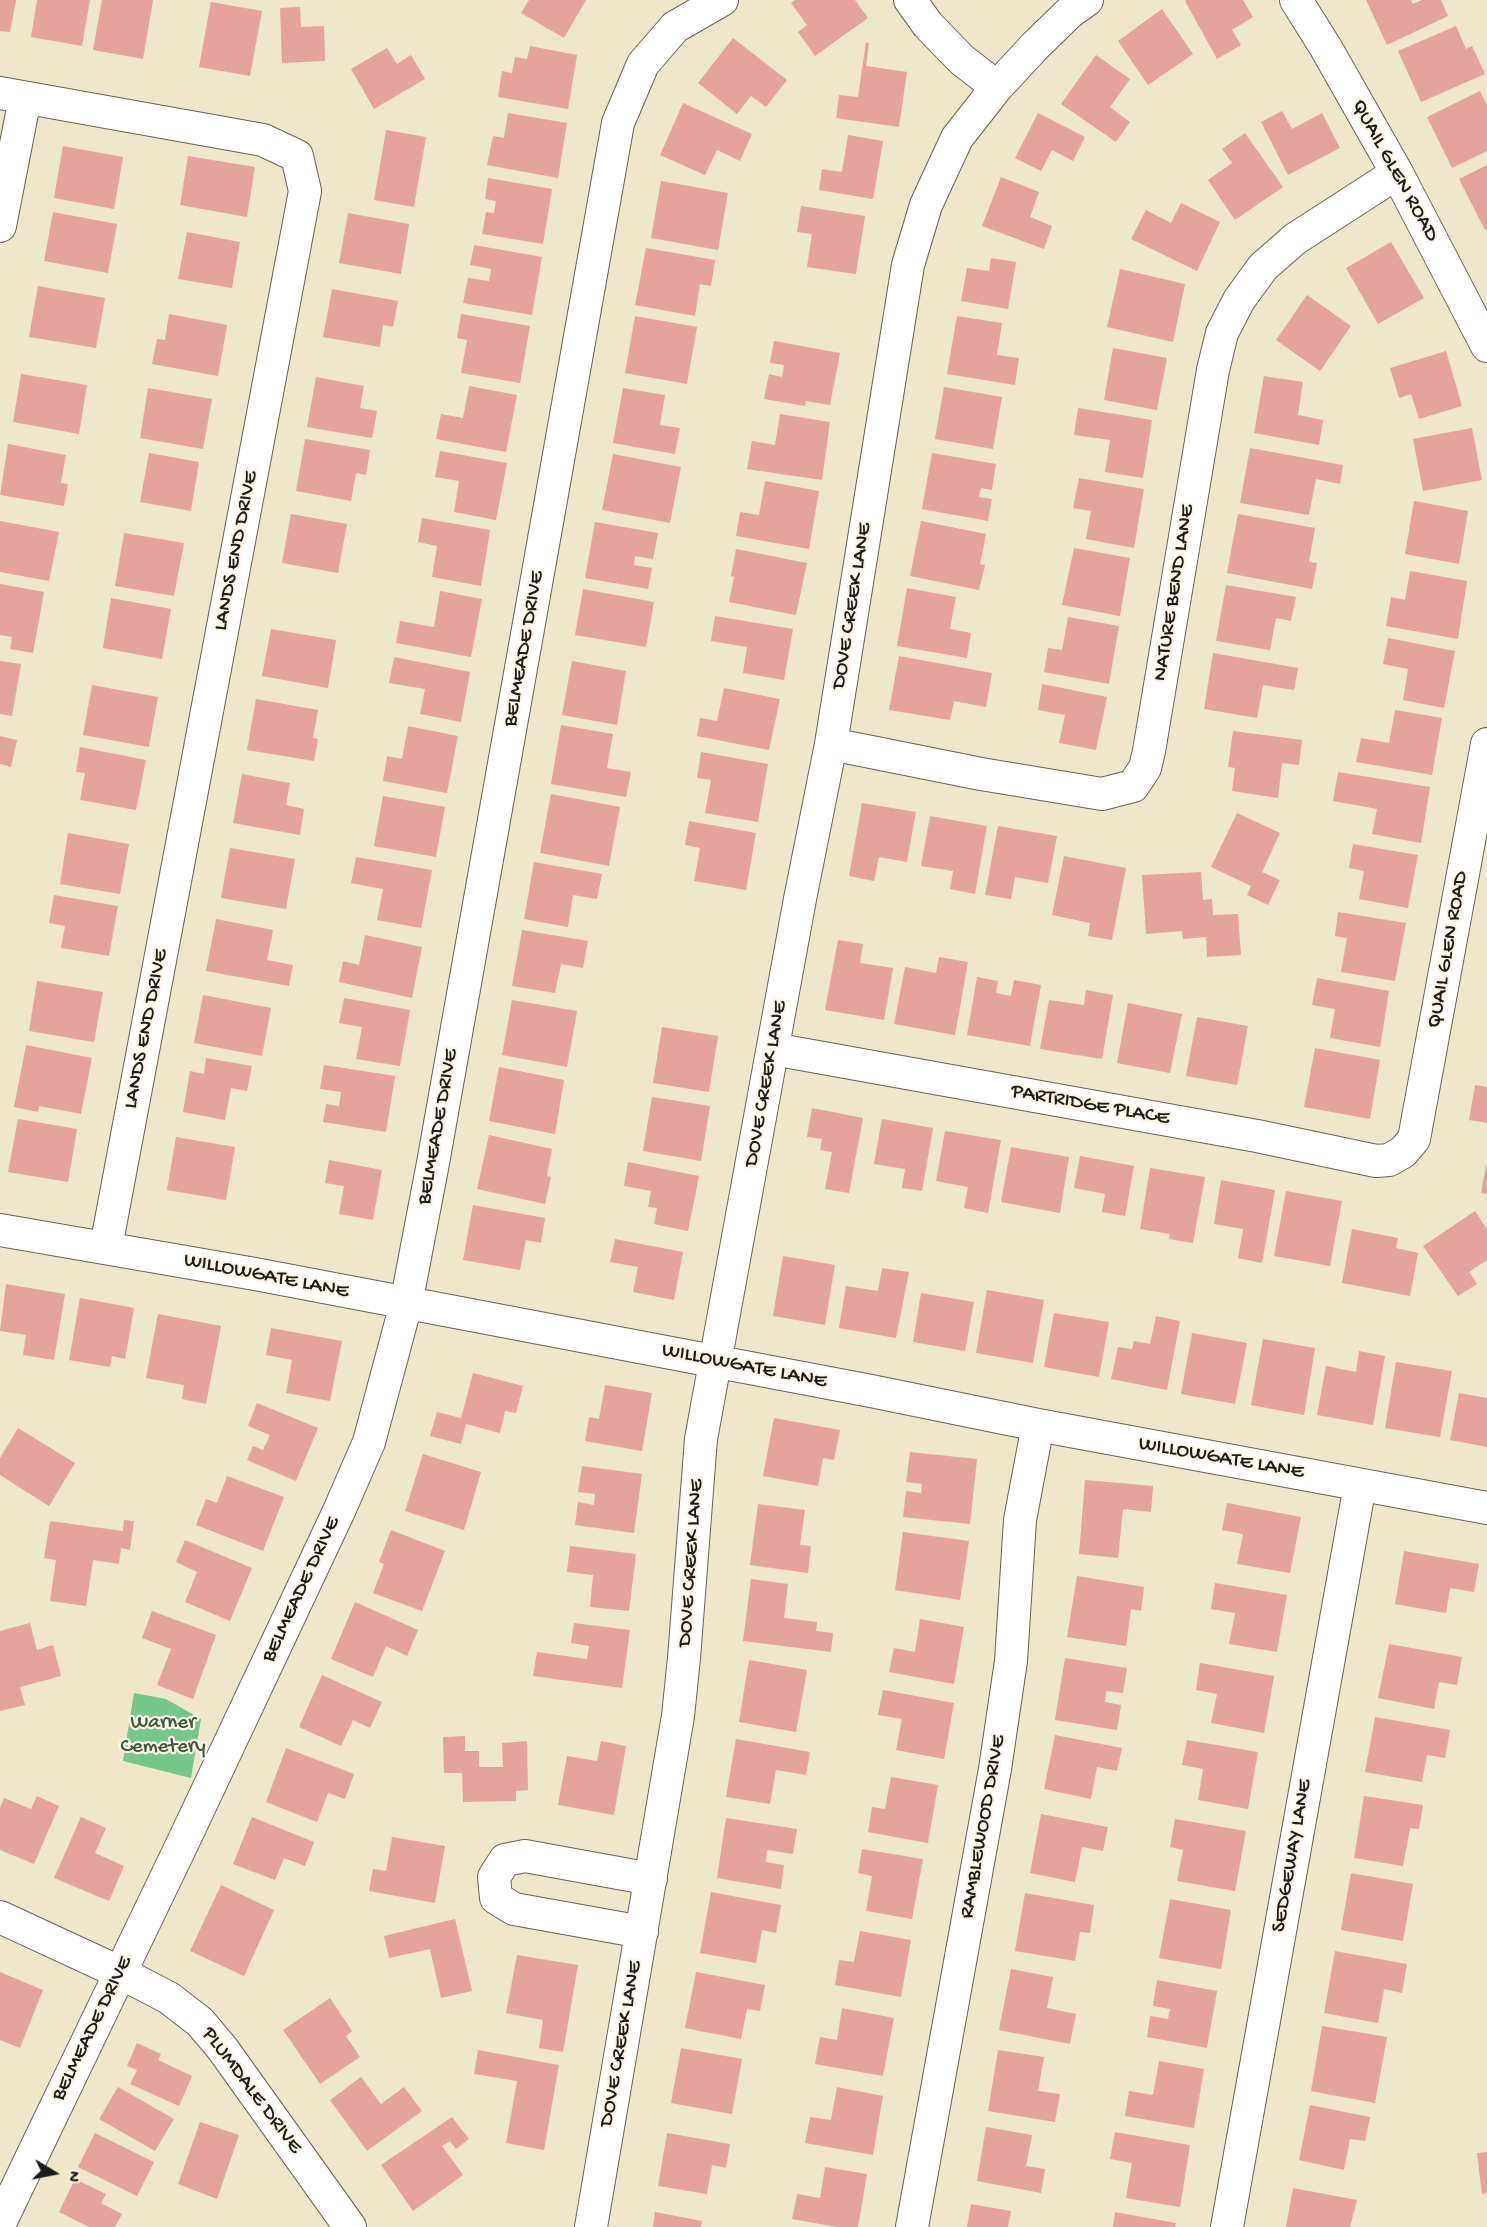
<!DOCTYPE html>
<style>
body{margin:0}
#map{position:relative;width:1487px;height:2227px;overflow:hidden;background:#eee7c9;font-family:"Gochi Hand",sans-serif}
canvas{display:block}
.north{position:absolute;left:24px;top:2143px;width:60px;height:60px;-webkit-text-stroke:4px #fcf5e5;paint-order:stroke;rotate:100deg;font-size:16px;font-weight:700;line-height:24px;text-align:center;color:#1c1c1c}
.north::after{content:'';display:block;margin:auto;width:21px;height:27px;background:#1c1c1c;clip-path:polygon(50% 0,100% 100%,50% 72%,0 100%)}
</style>
<div id="map">
<canvas width="1487" height="2227"></canvas>
<div class="north">N</div>
</div>
<script>
const context = document.querySelector('canvas').getContext('2d');
context.lineJoin = 'round';
function paint(path, color) {
  context.fillStyle = color;
  context.fill(path, 'evenodd');
}
function poly(rows) {
  const path = new Path2D();
  for (const r of rows) {
    path.moveTo(r[0], r[1]);
    for (let i = 2; i < r.length; i += 2) path.lineTo(r[i], r[i + 1]);
  }
  return path;
}
function strokePath(path, color, width, dash) {
  context.strokeStyle = color;
  context.lineWidth = width;
  context.lineCap = dash ? 'butt' : 'round';
  context.setLineDash(dash || []);
  context.stroke(path);
}
function label(font, color, halo, rows, align = 'center') {
  context.font = font + ' "Gochi Hand",sans-serif';
  context.lineWidth = 4.5;
  context.setLineDash([]);
  context.textBaseline = 'middle';
  context.strokeStyle = halo;
  context.fillStyle = color;
  for (const [text, x, y, turn = 0] of rows) {
    context.save();
    context.translate(x, y);
    context.rotate((+turn || 0) * Math.PI / 180);
    context.textAlign = isNaN(turn) ? turn : align;
    if (halo) context.strokeText(text, 0, 0);
    context.fillText(text, 0, 0);
    context.restore();
  }
}
const green = poly([
 [134,1693,166,1699,201,1719,191,1778,123,1761]
]);
const building = poly([
 [0,0,16,0,10,32,0,31],
 [37,0,90,0,82,46,31,37],
 [102,0,153,0,143,59,93,50],
 [529,0,586,0,564,38,521,13],
 [795,0,855,0,868,18,815,56,798,32,807,25,791,3],
 [1187,0,1243,0,1253,17,1232,30,1241,45,1217,59,1185,1],
 [1366,0,1411,0,1413,4,1422,0,1441,0,1448,16,1387,45],
 [211,2,262,11,250,76,199,67],
 [300,7,301,27,324,26,325,61,282,63,280,8],
 [1162,9,1193,54,1148,85,1118,41],
 [1456,26,1466,49,1472,46,1485,74,1421,102,1398,51],
 [733,38,787,80,766,107,751,96,737,114,698,83],
 [866,42,869,43,866,66,907,72,899,127,836,118,839,95,858,97],
 [530,46,577,55,568,109,498,97,502,71,512,73,515,57,527,59],
 [387,48,397,64,411,55,425,79,374,109,351,69],
 [1096,55,1130,79,1110,107,1130,122,1116,142,1061,104],
 [1480,91,1487,105,1487,151,1452,168,1427,117],
 [683,103,752,134,740,161,717,150,705,175,660,155],
 [1282,111,1292,129,1322,113,1340,148,1288,175,1261,122],
 [508,113,567,123,558,178,487,165,493,136,504,138],
 [1038,113,1085,137,1073,161,1052,150,1041,171,1015,158],
 [386,130,426,137,414,207,374,200],
 [1245,133,1283,187,1235,220,1208,180,1232,163,1222,149],
 [848,135,883,141,873,199,819,190,822,169,842,172],
 [63,146,123,157,114,209,54,198],
 [188,156,255,167,247,217,180,205],
 [1487,165,1487,229,1485,230,1459,179],
 [1001,177,1039,192,1030,217,1052,226,1044,249,982,226],
 [488,178,552,189,543,244,482,234,486,212,494,213,496,201,485,199],
 [661,181,728,193,718,250,651,238],
 [1181,203,1220,222,1197,271,1131,239,1146,210,1171,223],
 [801,206,865,216,856,274,807,267,812,234,797,232],
 [53,212,117,224,108,273,44,261],
 [348,213,409,224,401,274,339,263],
 [187,232,240,242,232,288,178,279],
 [1391,242,1424,298,1378,324,1346,268],
 [474,245,542,257,532,315,463,303,468,278,489,281,491,269,470,265],
 [646,248,715,260,711,286,700,284,695,316,635,305],
 [991,258,1016,262,1008,309,961,301,967,268,989,271],
 [1120,269,1185,284,1173,342,1107,327],
 [38,286,105,298,96,348,29,337],
 [332,289,398,301,393,327,383,325,380,347,323,337],
 [1307,295,1351,326,1320,371,1276,340],
 [169,314,227,325,218,376,152,364,157,339,165,340],
 [461,314,530,326,520,383,461,373,467,340,457,338],
 [635,316,697,327,687,384,625,373],
 [957,316,1002,323,997,355,1019,358,1015,385,947,374],
 [774,341,840,353,830,405,806,401,805,406,764,399,769,374,782,377,784,365,770,363],
 [1113,348,1167,358,1157,410,1104,400],
 [1446,351,1462,406,1419,419,1411,394,1399,398,1390,368],
 [21,374,87,385,79,434,13,422],
 [1264,376,1303,382,1298,415,1323,420,1319,445,1254,433],
 [316,377,364,386,360,408,377,411,372,438,307,427],
 [469,386,517,395,506,452,436,439,441,414,463,418],
 [944,387,1002,397,993,449,935,439],
 [148,388,212,399,203,449,140,438],
 [623,388,665,395,660,425,680,428,675,454,613,443],
 [1078,408,1152,420,1143,478,1105,472,1110,440,1074,435],
 [780,414,830,422,822,480,747,469,752,441,775,445],
 [1472,428,1482,480,1423,491,1413,439],
 [305,439,370,450,366,475,356,473,351,501,296,491],
 [8,444,66,455,61,483,68,484,64,506,0,495],
 [1250,448,1343,465,1340,484,1316,479,1309,515,1240,503],
 [440,451,507,463,496,520,454,512,459,481,435,477],
 [149,453,199,462,191,511,140,502],
 [932,453,996,464,992,490,981,488,979,497,992,499,988,521,922,509],
 [613,454,681,467,670,523,602,510],
 [1079,478,1144,489,1134,548,1086,539,1091,511,1073,508],
 [765,481,819,491,809,549,736,536,740,512,759,515],
 [1414,501,1468,511,1459,564,1405,554],
 [291,514,347,524,338,573,282,563],
 [1238,514,1315,528,1309,562,1317,563,1312,589,1227,573],
 [422,518,490,530,481,586,432,577,437,546,418,542],
 [0,521,59,532,49,581,0,572],
 [921,521,986,534,980,564,985,565,979,590,910,576],
 [595,522,658,533,653,559,635,556,634,565,652,568,648,589,585,578],
 [124,533,184,543,174,596,115,586],
 [1074,548,1130,558,1120,616,1062,605],
 [736,549,807,563,796,615,729,602,734,577,731,576],
 [1410,571,1467,581,1458,639,1386,626,1391,597,1405,600],
 [0,584,44,592,33,653,10,649,12,637,0,635],
 [1226,585,1296,597,1291,621,1276,618,1270,650,1216,641],
 [907,588,956,597,950,629,971,633,967,658,897,646],
 [583,589,654,602,646,647,575,635],
 [440,591,482,599,471,657,396,643,400,621,434,627],
 [111,598,171,609,162,659,103,648],
 [715,616,793,629,784,680,743,673,747,647,711,641],
 [1068,617,1119,626,1109,684,1044,672,1048,648,1062,650],
 [271,629,336,640,328,688,262,676],
 [1388,638,1455,651,1444,708,1403,700,1408,669,1383,664],
 [1213,653,1298,668,1294,690,1263,685,1257,718,1204,709],
 [899,656,992,673,986,707,954,701,950,720,889,710],
 [394,657,470,672,461,722,420,714,425,689,389,683],
 [0,661,21,664,12,716,0,714],
 [572,661,626,671,617,725,562,715],
 [1042,684,1107,697,1096,750,1059,743,1065,715,1038,710],
 [92,685,158,697,149,747,83,735],
 [724,688,780,699,769,750,697,736,700,718,717,721],
 [256,699,318,710,313,738,318,739,314,761,247,750],
 [1395,710,1442,718,1432,775,1356,762,1361,738,1389,743],
 [561,725,613,734,607,768,631,772,626,797,551,784],
 [408,726,458,736,447,793,383,781,387,756,402,759],
 [1233,731,1302,740,1299,765,1282,763,1278,798,1232,791,1235,768,1228,767],
 [0,736,17,740,11,767,0,764],
 [80,747,146,760,136,810,80,800,85,773,76,772],
 [701,752,768,764,758,822,705,813,711,780,697,778],
 [1338,772,1430,787,1421,843,1372,834,1377,809,1333,801],
 [242,774,290,783,286,805,304,809,300,835,233,823],
 [551,794,620,807,609,866,540,853],
 [383,796,445,807,436,857,374,846],
 [862,803,916,812,907,862,879,857,874,881,849,876],
 [1237,813,1280,833,1262,872,1280,880,1268,905,1247,895,1251,886,1211,867],
 [930,816,987,826,975,894,950,889,953,871,921,866],
 [689,821,756,833,746,890,694,881,700,848,685,845],
 [998,826,1057,836,1048,883,1015,877,1011,899,985,895],
 [68,833,129,844,120,894,60,884],
 [1353,844,1418,855,1408,908,1359,899,1364,871,1349,868],
 [230,848,295,859,286,909,221,898],
 [1064,856,1126,868,1112,940,1088,936,1090,923,1052,915],
 [356,857,432,870,421,928,377,920,383,889,351,883],
 [534,862,602,874,597,899,573,895,568,927,524,919],
 [1201,872,1203,900,1212,899,1213,915,1238,914,1241,955,1207,957,1206,937,1183,939,1182,931,1146,934,1142,875],
 [54,895,118,906,109,956,61,948,65,926,49,923],
 [1338,912,1406,923,1395,981,1341,972,1347,938,1335,936],
 [216,919,273,930,267,960,293,965,289,986,206,971],
 [522,930,588,941,583,968,561,964,555,993,512,986],
 [365,935,422,947,412,998,339,982,343,961,359,965],
 [838,940,863,944,860,963,893,968,884,1020,825,1010],
 [939,957,968,962,955,1035,894,1024,905,967,936,973],
 [977,977,998,981,996,993,1011,996,1014,980,1041,985,1030,1046,967,1035],
 [1317,978,1389,991,1380,1047,1330,1038,1335,1009,1312,1005],
 [37,981,103,992,94,1042,29,1031],
 [1086,990,1113,995,1102,1059,1040,1049,1049,1000,1084,1005],
 [203,995,271,1008,262,1056,194,1043],
 [344,998,410,1010,400,1066,356,1059,362,1027,339,1023],
 [512,1000,577,1011,567,1067,502,1055],
 [1128,1003,1182,1014,1170,1073,1117,1063],
 [1197,1017,1248,1026,1237,1085,1186,1076],
 [662,1027,718,1036,709,1092,653,1083],
 [26,1045,92,1058,81,1114,39,1106,38,1112,14,1107],
 [1315,1048,1380,1060,1370,1119,1304,1107],
 [206,1058,252,1066,247,1091,231,1088,225,1120,183,1112,190,1071,204,1074],
 [324,1065,395,1076,386,1132,323,1122,326,1104,339,1106,341,1092,320,1089],
 [499,1067,564,1080,555,1134,489,1121],
 [1475,1085,1487,1087,1487,1123,1469,1120],
 [652,1097,710,1106,701,1161,643,1151],
 [812,1108,863,1118,849,1193,825,1189,832,1152,820,1150,822,1139,807,1137],
 [18,1119,77,1129,68,1182,8,1172],
 [882,1119,933,1128,922,1191,902,1188,905,1169,874,1164],
 [945,1131,1001,1140,988,1213,964,1208,968,1187,936,1181],
 [489,1135,552,1149,547,1176,551,1177,545,1204,477,1189],
 [176,1137,235,1147,226,1200,167,1190],
 [1011,1147,1069,1157,1060,1213,1001,1202],
 [1080,1156,1134,1166,1125,1216,1102,1212,1105,1194,1074,1188],
 [329,1160,382,1170,373,1220,339,1214,344,1186,325,1183],
 [628,1162,699,1176,688,1231,654,1224,657,1208,648,1207,651,1191,624,1186],
 [1486,1165,1487,1166,1487,1194,1481,1193],
 [1150,1168,1205,1177,1193,1243,1169,1239,1170,1234,1140,1229],
 [1221,1180,1275,1190,1262,1263,1238,1258,1243,1229,1214,1224],
 [1286,1191,1342,1201,1330,1266,1274,1256],
 [473,1205,545,1218,541,1243,526,1240,520,1270,463,1260],
 [1475,1211,1487,1229,1487,1260,1469,1272,1477,1284,1458,1296,1423,1246],
 [1352,1229,1398,1238,1396,1248,1418,1253,1410,1296,1342,1283],
 [615,1239,683,1252,674,1300,633,1292,638,1267,610,1262],
 [783,1256,835,1265,825,1325,773,1316],
 [882,1268,909,1272,896,1338,839,1328,846,1286,878,1291],
 [6,1284,65,1294,54,1360,23,1355,26,1335,0,1331],
 [987,1290,1044,1300,1033,1363,976,1353],
 [921,1293,974,1302,965,1351,913,1342],
 [80,1298,134,1308,125,1359,112,1356,110,1367,69,1360],
 [1054,1313,1109,1322,1099,1377,1044,1367],
 [158,1314,221,1326,206,1404,182,1399,184,1385,146,1378],
 [1156,1316,1180,1321,1167,1390,1111,1379,1118,1347,1132,1349,1134,1341,1150,1344],
 [271,1328,342,1341,330,1401,286,1393,292,1360,266,1355],
 [1192,1333,1247,1343,1235,1404,1181,1394],
 [1263,1339,1315,1348,1304,1415,1251,1405],
 [1359,1351,1385,1356,1373,1425,1317,1415,1326,1366,1356,1372],
 [1396,1362,1452,1371,1440,1437,1385,1428],
 [473,1373,523,1386,516,1413,505,1411,500,1433,466,1424,461,1444,430,1436,437,1412,461,1418],
 [605,1385,652,1393,642,1451,585,1441,589,1417,599,1419],
 [1459,1393,1487,1398,1487,1447,1450,1440],
 [257,1403,318,1428,296,1481,247,1460,253,1446,263,1450,270,1435,248,1426],
 [774,1418,840,1430,834,1460,823,1458,818,1486,763,1476],
 [18,1428,75,1463,49,1506,0,1475,0,1458],
 [910,1452,977,1459,970,1524,903,1517,906,1491,921,1493,922,1484,906,1482],
 [423,1454,481,1472,464,1530,405,1511],
 [582,1466,642,1474,634,1533,575,1525,578,1502,594,1505,595,1494,578,1492],
 [227,1476,284,1497,263,1551,196,1525,206,1499,217,1503],
 [1085,1480,1153,1486,1151,1512,1123,1509,1118,1558,1079,1554],
 [1227,1503,1301,1517,1290,1573,1237,1564,1243,1534,1222,1530],
 [758,1504,805,1510,800,1545,811,1546,808,1573,750,1565],
 [124,1520,134,1521,130,1550,121,1548,119,1564,93,1560,86,1606,50,1601,56,1560,44,1558,50,1521,123,1531],
 [391,1530,445,1551,422,1611,373,1593,384,1564,379,1562],
 [903,1532,969,1541,960,1600,895,1590],
 [185,1540,252,1568,230,1621,185,1602,197,1572,176,1562],
 [570,1546,636,1554,629,1611,590,1607,593,1575,567,1572],
 [1404,1551,1479,1564,1474,1592,1450,1588,1446,1613,1395,1604],
 [1077,1576,1144,1587,1141,1611,1131,1609,1126,1646,1067,1637],
 [751,1579,788,1584,784,1618,817,1622,816,1631,833,1633,831,1652,743,1641],
 [1215,1583,1287,1595,1277,1652,1229,1644,1235,1613,1211,1609],
 [355,1602,418,1630,407,1656,386,1646,373,1677,331,1659],
 [152,1611,216,1635,193,1699,157,1685,171,1649,142,1638],
 [920,1619,964,1627,954,1684,889,1672,894,1648,915,1652],
 [30,1623,37,1650,53,1645,61,1676,20,1687,25,1705,0,1711,0,1631],
 [574,1623,630,1630,622,1688,533,1676,537,1652,587,1659,589,1646,571,1643],
 [1389,1644,1462,1657,1457,1685,1439,1682,1434,1709,1378,1698],
 [1065,1658,1127,1668,1123,1693,1106,1691,1105,1702,1121,1705,1117,1730,1055,1720],
 [749,1660,807,1670,796,1732,739,1722],
 [1200,1663,1274,1676,1264,1733,1211,1723,1217,1694,1196,1690],
 [322,1675,382,1702,370,1728,353,1720,341,1746,299,1727],
 [883,1690,954,1703,944,1759,896,1750,902,1719,878,1715],
 [1375,1717,1450,1730,1445,1758,1427,1755,1422,1782,1365,1772],
 [1055,1735,1122,1748,1117,1771,1097,1767,1091,1799,1044,1789],
 [465,1736,465,1751,479,1751,479,1767,503,1767,502,1743,527,1741,528,1790,516,1791,516,1801,463,1802,462,1773,444,1773,443,1737],
 [736,1739,810,1752,806,1775,776,1770,770,1804,726,1797],
 [1187,1740,1258,1752,1248,1809,1198,1800,1203,1769,1182,1765],
 [601,1741,626,1746,614,1815,558,1805,567,1756,597,1761],
 [286,1748,354,1774,345,1799,328,1793,317,1822,266,1802],
 [891,1777,938,1785,928,1843,868,1832,872,1807,885,1809],
 [37,1796,59,1806,34,1864,0,1850,0,1808,4,1798,31,1809],
 [1364,1796,1423,1805,1419,1829,1410,1828,1403,1866,1354,1858],
 [1041,1814,1108,1827,1103,1851,1082,1847,1075,1882,1030,1873],
 [81,1817,106,1828,95,1853,124,1866,109,1901,54,1878],
 [252,1817,314,1842,305,1866,284,1858,275,1880,233,1864],
 [726,1818,797,1829,793,1854,767,1850,766,1862,784,1865,781,1889,717,1878],
 [1175,1819,1246,1831,1235,1891,1177,1881,1183,1850,1170,1847],
 [392,1837,445,1846,435,1903,369,1891,373,1869,386,1871],
 [862,1849,923,1859,912,1919,866,1911,872,1876,858,1873],
 [1351,1873,1413,1884,1403,1941,1341,1930],
 [221,1885,274,1910,244,1976,190,1951],
 [711,1892,781,1905,776,1933,762,1930,756,1963,700,1953],
 [1025,1893,1094,1905,1090,1933,1080,1932,1075,1961,1015,1951],
 [1170,1899,1231,1910,1221,1969,1159,1958],
 [455,1919,472,1991,441,1998,430,1949,389,1958,384,1936],
 [860,1931,911,1940,901,1997,835,1985,839,1960,854,1962],
 [1335,1951,1407,1964,1402,1993,1384,1989,1378,2023,1324,2013],
 [517,1955,578,1965,563,2052,539,2048,543,2020,506,2013],
 [1011,1969,1053,1977,1047,2008,1076,2014,1070,2044,999,2030],
 [0,1972,43,1990,20,2048,0,2040],
 [696,1972,765,1985,760,2011,747,2009,741,2039,685,2028],
 [1157,1980,1217,1991,1207,2048,1147,2037,1150,2016,1168,2019,1170,2009,1153,2006],
 [330,1998,352,2031,346,2036,360,2057,320,2084,283,2030],
 [842,2008,894,2018,883,2076,815,2064,820,2037,837,2040],
 [1322,2026,1387,2037,1375,2103,1311,2091],
 [137,2043,161,2054,158,2060,192,2076,179,2106,130,2084,137,2070,127,2066],
 [681,2048,742,2059,732,2114,671,2103],
 [478,2050,559,2065,544,2150,506,2143,517,2081,474,2074],
 [998,2050,1044,2057,1038,2091,1060,2094,1055,2122,988,2111],
 [1159,2061,1204,2069,1194,2128,1125,2116,1129,2091,1153,2095],
 [361,2077,381,2104,404,2087,422,2111,367,2151,330,2100],
 [118,2087,174,2119,155,2151,99,2119],
 [837,2087,883,2096,873,2155,805,2143,810,2117,831,2120],
 [1310,2105,1370,2117,1365,2141,1350,2139,1344,2170,1299,2160],
 [452,2117,469,2139,456,2149,450,2141,442,2146,463,2175,413,2211,381,2165],
 [200,2122,239,2135,217,2199,178,2184],
 [986,2127,1032,2135,1026,2166,1045,2169,1041,2193,977,2181],
 [1115,2132,1190,2145,1180,2207,1126,2198,1132,2163,1110,2159],
 [95,2133,154,2162,137,2196,78,2167],
 [667,2133,730,2144,726,2168,712,2165,707,2194,658,2186],
 [1487,2152,1487,2193,1482,2194,1477,2153],
 [825,2167,867,2174,858,2227,836,2227,792,2219,797,2194,820,2198],
 [75,2179,106,2194,101,2203,122,2214,115,2227,89,2227,59,2212],
 [1293,2188,1357,2200,1350,2227,1286,2227],
 [971,2204,1011,2211,1008,2227,967,2227],
 [655,2212,702,2221,701,2227,653,2227],
 [1115,2212,1176,2223,1175,2227,1113,2227]
]);
const minor = poly([
 [910,0,928,25,962,60,997,87],
 [1296,0,1326,48,1397,173,1487,346],
 [0,93,263,140,297,156,305,191,106,1247],
 [0,226,25,98],
 [831,744,981,774,1102,794,1133,786,1145,768,1149,751,1213,370,1222,333,1239,300,1263,267,1295,239,1397,173],
 [773,1049,1257,1136,1376,1161,1389,1160,1403,1152,1414,1139,1487,744],
 [0,1230,255,1274,871,1391,1038,1425,1487,1508],
 [0,1917,121,1973,169,1998,200,2022,222,2048,350,2227],
 [642,1932,514,1909,496,1898,494,1877,505,1860,525,1856,651,1879],
 [0,2223,186,1836,339,1511,369,1442,406,1304,433,1163,618,123,643,64,675,27,722,0],
 [591,2227,678,1716,684,1658,701,1439,800,899,831,744,908,265,926,205,957,138,997,87,1035,46,1070,12,1087,0],
 [912,2227,995,1769,1011,1661,1020,1520,1038,1425],
 [1227,2227,1360,1485]
]);
const streetNames = [
 ["QUAIL GLEN ROAD",1394,171,61],
 ["LANDS END DRIVE",237,551,-79],
 ["NATURE BEND LANE",1175,593,-81],
 ["DOVE CREEK LANE",853,606,-81],
 ["BELMEADE DRIVE",525,649,-80],
 ["QUAIL GLEN ROAD",1449,950,-80],
 ["LANDS END DRIVE",147,1029,-79],
 ["DOVE CREEK LANE",767,1084,-80],
 ["PARTRIDGE PLACE",1090,1106,10],
 ["BELMEADE DRIVE",439,1127,-80],
 ["WILLOWGATE LANE",266,1277,11],
 ["WILLOWGATE LANE",744,1367,11],
 ["WILLOWGATE LANE",1221,1459,10],
 ["DOVE CREEK LANE",692,1563,-86],
 ["BELMEADE DRIVE",302,1590,-65],
 ["RAMBLEWOOD DRIVE",984,1827,-80],
 ["SEDGEWAY LANE",1293,1856,-80],
 ["BELMEADE DRIVE",93,2029,-64],
 ["DOVE CREEK LANE",622,2044,-80],
 ["PLUMDALE DRIVE",251,2091,53]
];
const parkNames = [
 ["Warner",163,1724],
 ["Cemetery",163,1748]
];
paint(green, '#75c78a');
paint(building, '#e5a39e');
strokePath(minor, '#666359', 34);
strokePath(minor, '#fff', 32);
label('21px', '#1c1c1c', '#fcf5e5', streetNames);
label('21px', '#3b5842', '#fcf5e5', parkNames);
</script>
